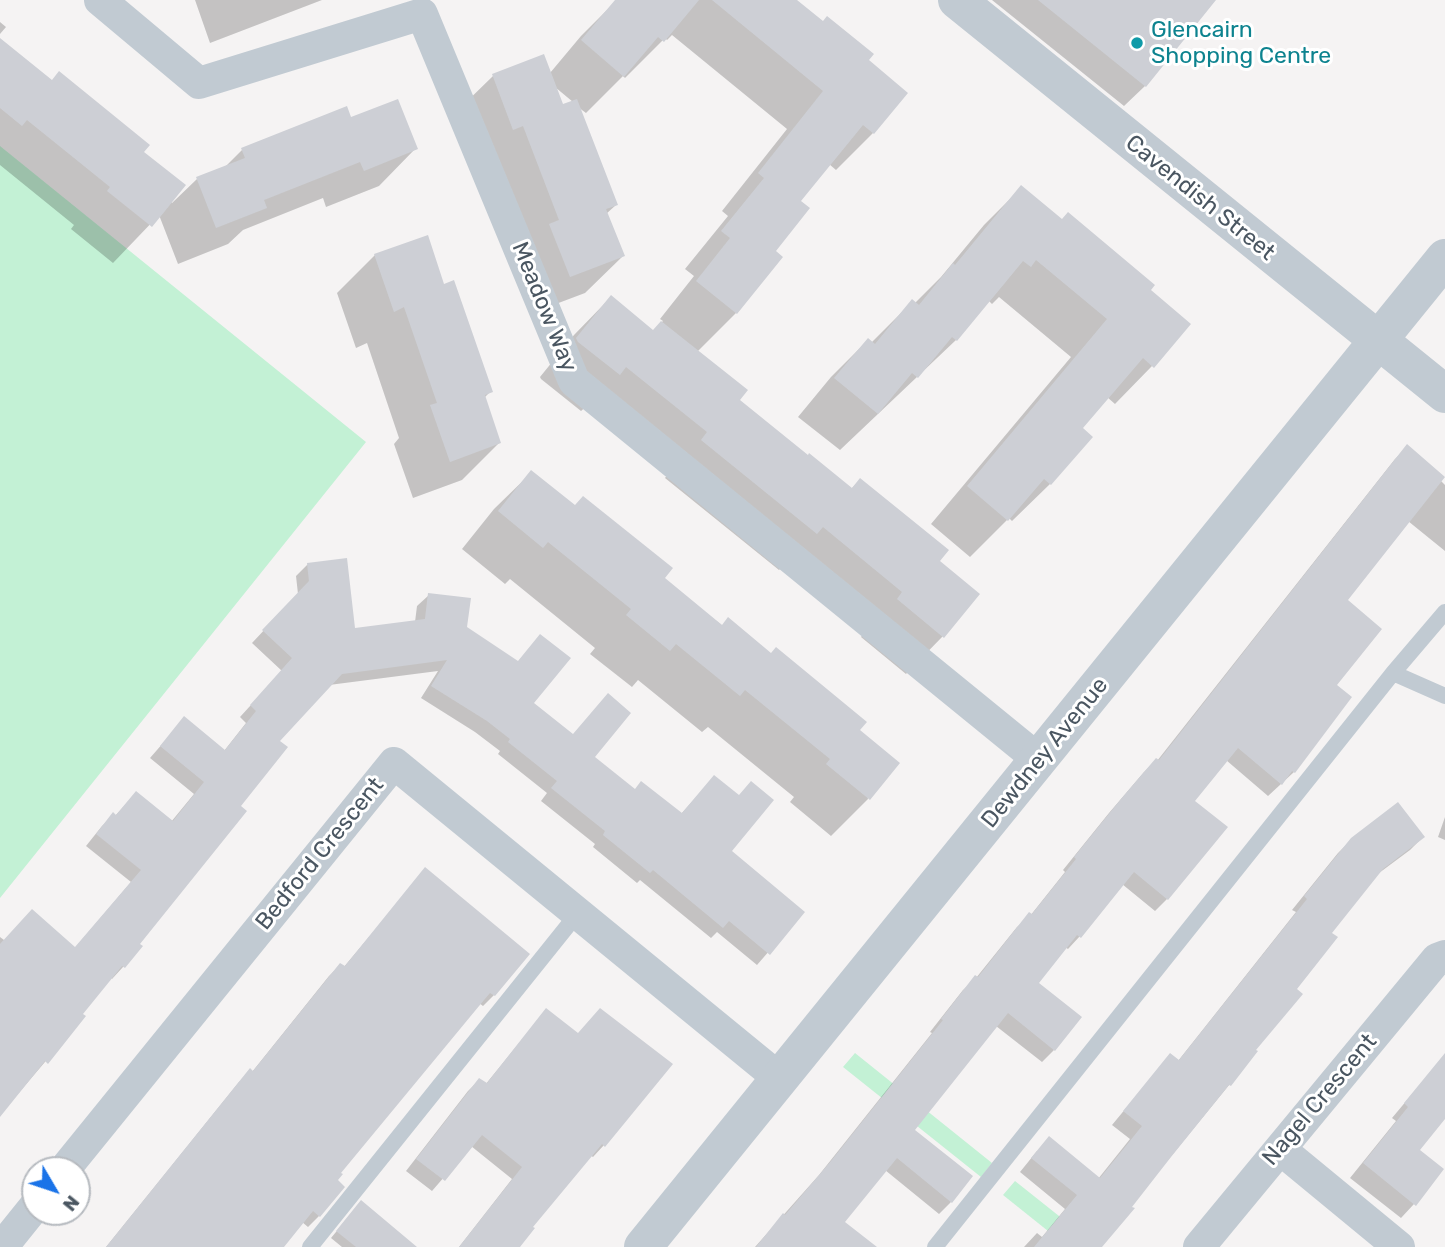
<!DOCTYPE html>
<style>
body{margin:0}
#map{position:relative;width:1445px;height:1247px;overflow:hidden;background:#f5f3f3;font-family:Rubik,sans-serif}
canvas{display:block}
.north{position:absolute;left:21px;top:1156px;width:70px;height:70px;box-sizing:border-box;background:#fff;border:2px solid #b7bbc0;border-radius:50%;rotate:129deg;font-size:19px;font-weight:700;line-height:28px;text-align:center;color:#4a5661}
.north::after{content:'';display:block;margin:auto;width:24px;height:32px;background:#1a73e8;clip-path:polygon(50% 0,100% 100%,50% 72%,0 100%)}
</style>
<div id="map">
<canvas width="1445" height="1247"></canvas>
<div class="north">N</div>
</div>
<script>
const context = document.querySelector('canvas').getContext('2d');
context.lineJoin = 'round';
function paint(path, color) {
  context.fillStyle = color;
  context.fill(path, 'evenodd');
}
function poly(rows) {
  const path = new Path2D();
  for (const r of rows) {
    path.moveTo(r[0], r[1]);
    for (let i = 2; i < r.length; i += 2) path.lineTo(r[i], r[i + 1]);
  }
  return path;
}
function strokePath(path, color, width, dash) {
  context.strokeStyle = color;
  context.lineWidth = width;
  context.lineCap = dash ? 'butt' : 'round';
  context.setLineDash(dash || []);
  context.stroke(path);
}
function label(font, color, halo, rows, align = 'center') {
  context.font = font + ' Rubik,sans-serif';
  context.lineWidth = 6;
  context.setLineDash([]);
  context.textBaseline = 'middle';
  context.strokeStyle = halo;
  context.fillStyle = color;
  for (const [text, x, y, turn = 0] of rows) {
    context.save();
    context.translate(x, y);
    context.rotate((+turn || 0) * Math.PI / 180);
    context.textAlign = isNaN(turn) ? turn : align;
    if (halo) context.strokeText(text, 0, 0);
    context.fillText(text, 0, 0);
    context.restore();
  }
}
const green = poly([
 [0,146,366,442,0,898],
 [855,1053,992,1163,981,1177,843,1067],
 [1015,1181,1098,1247,1068,1247,1003,1195]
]);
const shadow = poly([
 [195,0,322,0,210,43],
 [617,0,794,0,866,61,873,133,836,170,829,164,799,201,774,251,736,313,697,352,737,401,851,489,860,480,937,562,943,636,906,674,861,637,866,630,785,564,779,570,665,478,671,470,589,404,581,411,541,379,540,377,574,335,611,297,653,331,663,321,660,319,694,276,685,269,728,216,722,211,787,129,672,35,667,40,665,38,625,78,623,76,586,113,578,107,616,205,606,214,623,256,585,293,532,313,455,113,493,76,550,73,581,36],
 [555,87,573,102,562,106],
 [992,0,1214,0,1145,86,1124,106],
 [0,22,6,27,0,34],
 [0,41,142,152,172,203,197,179,224,168,242,150,350,119,416,148,379,186,326,207,323,198,243,230,228,244,178,264,159,215,113,263,71,229,74,225,0,165],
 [1021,188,1148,291,1152,366,1115,404,1107,397,1081,429,1050,484,1012,521,1009,518,970,557,931,524,1071,357,999,297,992,304,989,301,956,340,840,450,798,417,831,377,868,340,871,343,912,302,914,304,941,277,984,225],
 [375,255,443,286,491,391,484,398,499,443,462,480,413,498,394,444,399,438,367,343,356,348,337,293],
 [1407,447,1445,485,1445,551,1408,521,1345,601,1334,685,1349,697,1294,772,1268,796,1226,760,1192,801,1225,827,1167,899,1155,911,1122,884,1080,936,1068,949,1065,947,1036,984,1054,1050,1042,1062,996,1026,913,1130,970,1177,951,1202,939,1214,885,1170,843,1222,874,1247,755,1247,819,1175,932,1033,930,1032,963,990,976,978,1017,927,1030,916,1065,872,1063,870,1109,813,1144,772,1156,760,1157,761,1395,459],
 [532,472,662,579,858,730,868,799,831,836,790,802,794,797,708,727,702,732,638,680,632,687,590,654,595,648,510,579,505,584,462,549,494,509],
 [308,564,354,630,415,622,417,606,429,595,465,628,517,663,540,636,532,703,593,757,634,790,681,814,714,777,730,851,803,912,757,965,717,932,711,938,640,880,637,883,593,847,595,844,541,801,547,793,498,754,500,751,475,732,421,698,438,671,329,685,278,741,138,944,140,946,123,967,112,979,110,977,81,1014,84,1016,0,1115,0,937,4,940,75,948,131,882,86,846,102,826,113,815,115,816,136,793,171,822,194,794,150,758,184,719,224,751,246,723,240,717,282,671,252,643,298,594,296,576],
 [1445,817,1445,840,1438,837],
 [1423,837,1410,850,1375,876,1329,933,1254,1050,1256,1052,1097,1247,1024,1247,1037,1233,1042,1237,1065,1209,1020,1172,1037,1151,1098,1179,1130,1139,1112,1125,1170,1055,1178,1061,1296,912,1292,910,1338,853,1352,839],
 [426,869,528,954,494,995,483,1006,479,1003,338,1173,319,1216,308,1227,302,1222,281,1247,106,1247,239,1082,252,1072,329,976,340,965,343,968],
 [546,1010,577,1035,604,1145,593,1157,590,1155,516,1247,459,1247,512,1179,471,1146,432,1191,406,1171,468,1091,479,1080,485,1085],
 [1438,1063,1445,1067,1445,1117,1418,1150,1414,1204,1401,1218,1350,1178,1396,1121,1392,1118],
 [355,1209,391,1247,342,1247,331,1238]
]);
const building = poly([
 [615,0,699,0,664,42,658,37,624,77,581,40],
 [712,0,797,0,823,21,827,16,874,54,869,60,908,93,874,134,863,125,801,201,810,208,776,251,783,257,737,314,696,281,730,238,721,231,764,178,758,173,823,91],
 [1038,0,1216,0,1146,87],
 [0,38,52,80,59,71,150,145,144,152,186,185,152,227,107,191,110,187,27,120,22,126,0,108],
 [544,54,563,104,577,99,618,205,606,209,625,256,570,277,549,224,559,220,523,126,513,130,492,74],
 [398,99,418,149,364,171,360,162,264,200,267,208,216,228,196,177,245,158,241,148,347,106,351,117],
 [1021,185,1062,219,1068,212,1155,285,1151,290,1191,324,1154,368,1143,358,1083,428,1093,437,1051,485,1044,479,1008,521,967,486,1107,319,1036,260,1031,267,1023,261,957,341,952,337,918,378,912,373,878,414,834,378,868,338,875,344,912,299,919,305,953,263,955,265],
 [428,235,444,284,454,280,493,392,485,395,501,443,450,462,430,405,437,403,404,307,394,312,374,254],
 [611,295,653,330,661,321,748,390,740,400,808,455,809,453,852,488,860,478,949,550,940,561,980,594,944,638,897,599,902,592,823,527,817,534,701,440,707,432,626,367,620,375,578,342,576,338],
 [1407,444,1445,477,1348,600,1382,629,1337,685,1352,697,1295,773,1292,771,1282,785,1238,748,1195,801,1228,827,1168,900,1134,872,1081,938,1077,935,1039,983,1082,1017,1055,1051,1008,1013,915,1130,973,1176,952,1203,897,1158,845,1222,877,1247,756,1247,783,1213,785,1215,831,1161,943,1020,941,1019,975,975,978,977,1029,912,1032,914,1076,859,1074,857,1121,799,1156,758,1159,760],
 [531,470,575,505,583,496,673,568,665,578,722,625,728,617,771,653,776,647,867,722,860,730,900,763,870,800,826,764,830,759,745,690,740,696,676,644,670,651,626,615,631,609,548,542,543,548,498,511],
 [347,558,355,628,425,619,428,593,471,598,467,627,518,661,540,634,571,658,534,703,573,734,608,693,631,713,595,757,635,789,641,781,682,813,714,775,739,795,751,781,774,800,732,851,805,912,770,955,729,921,723,928,653,870,650,873,603,835,605,831,551,788,557,781,508,742,510,739,487,721,431,686,447,660,342,674,280,741,288,747,241,806,247,811,140,944,143,946,125,968,122,966,83,1014,86,1016,48,1064,45,1061,0,1117,0,944,32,909,75,947,141,870,96,834,113,812,116,815,136,791,173,821,204,782,160,746,184,716,225,750,256,711,250,705,292,658,262,630,309,581,307,563],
 [1398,802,1425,837,1383,869,1332,933,1338,937,1297,989,1303,994,1256,1050,1258,1051,1231,1086,1229,1085,1171,1157,1132,1207,1135,1208,1102,1247,1034,1247,1077,1195,1031,1158,1049,1136,1100,1178,1142,1126,1123,1111,1170,1053,1179,1060,1307,899,1304,896,1351,838],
 [425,867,530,954,495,996,490,993,484,1000,341,1173,343,1174,338,1180,345,1187,320,1217,313,1211,284,1247,106,1247,250,1068,253,1071,340,963,345,966],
 [546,1008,578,1033,600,1008,673,1064,605,1147,602,1144,533,1227,535,1228,520,1247,459,1247,522,1167,482,1135,445,1181,416,1159,479,1078,487,1083],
 [1445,1053,1445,1119,1420,1150,1444,1169,1416,1206,1363,1163,1408,1107,1404,1103],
 [361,1200,417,1247,356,1247,336,1231]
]);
const service = poly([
 [1393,673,1445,696],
 [310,1247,578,913],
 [935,1247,1393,673,1445,612]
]);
const minor = poly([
 [100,0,199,83,422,14,574,381,1039,760],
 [1280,1149,1399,1247],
 [64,1170,394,763,780,1079],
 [2,1247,35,1206],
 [1199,1247,1437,959,1445,956]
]);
const tertiary = poly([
 [957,0,1445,394],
 [643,1247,1445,258]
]);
const markers = [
 [1137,43,7,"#0f9aa8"]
];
const cultureNames = [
 ["Glencairn",1151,30],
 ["Shopping Centre",1151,56]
];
const streetNames = [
 ["Cavendish Street",1200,198,39],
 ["Meadow Way",544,307,68],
 ["Dewdney Avenue",1045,753,-51],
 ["Bedford Crescent",320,854,-51],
 ["Nagel Crescent",1320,1100,-50]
];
paint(green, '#c3f1d5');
paint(shadow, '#0003');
paint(building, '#cdcfd5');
strokePath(service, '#c1cad2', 16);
strokePath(minor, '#c1cad2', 32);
strokePath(tertiary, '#c1cad2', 38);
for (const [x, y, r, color] of markers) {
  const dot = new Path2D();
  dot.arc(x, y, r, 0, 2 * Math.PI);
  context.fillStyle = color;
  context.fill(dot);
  strokePath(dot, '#fff', 2.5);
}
label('23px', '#0d838f', '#fff', cultureNames, 'left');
label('23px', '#4a5661', '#fff', streetNames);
</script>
